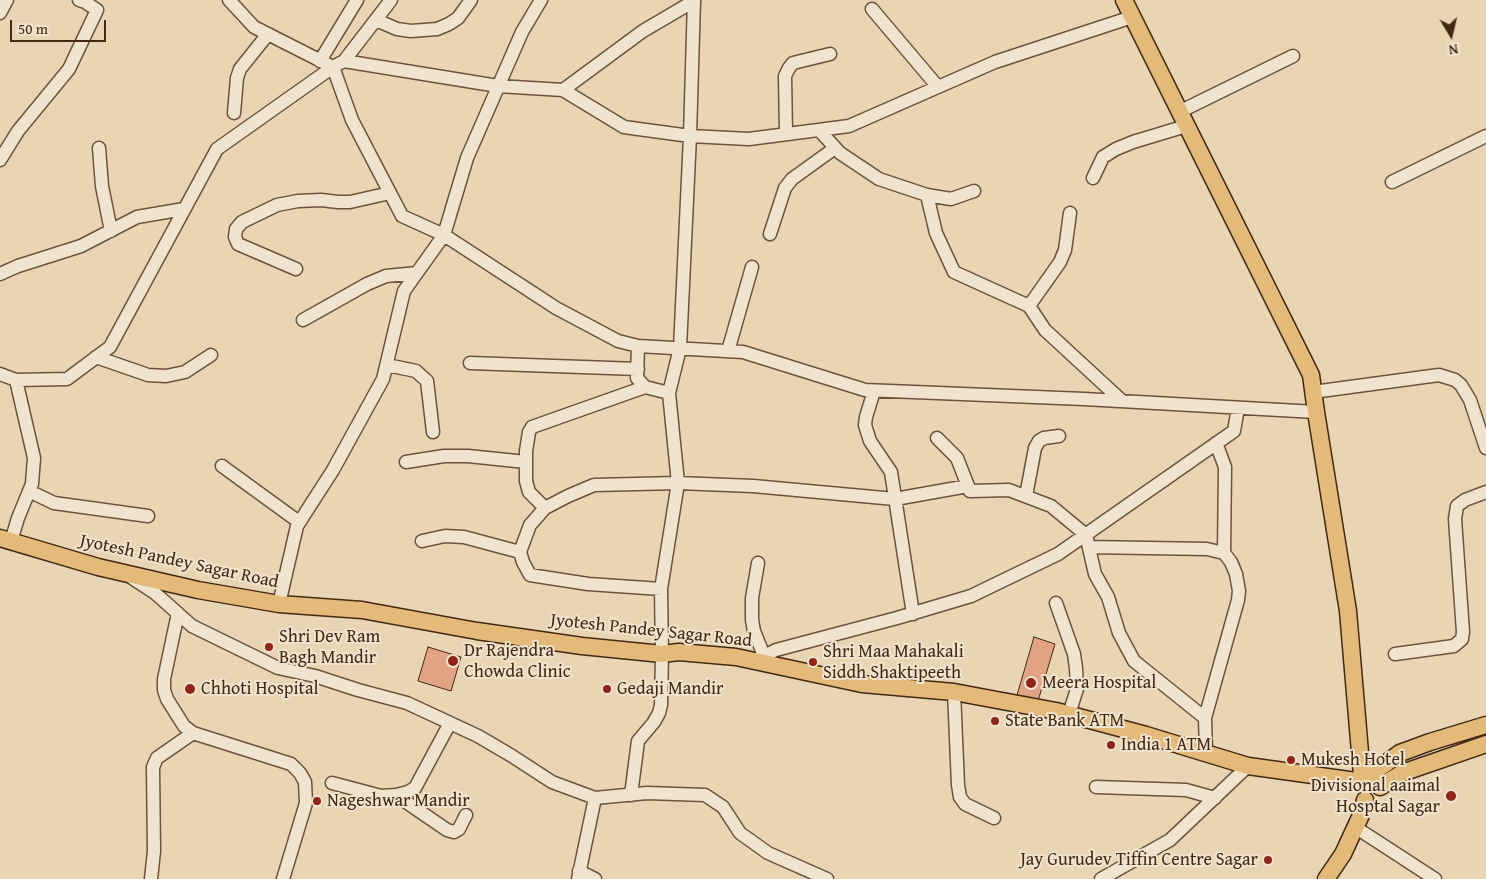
<!DOCTYPE html>
<style>
body{margin:0}
#map{position:relative;width:1486px;height:879px;overflow:hidden;background:#e9d5b4;font-family:"Gentium Book Plus",serif}
canvas{display:block}
.north{position:absolute;left:1426px;top:10px;width:50px;height:50px;-webkit-text-stroke:4px #f1e4ce;paint-order:stroke;rotate:171deg;font-size:14px;font-weight:700;line-height:20px;text-align:center;color:#432812}
.north::after{content:'';display:block;margin:auto;width:18px;height:22px;background:#432812;clip-path:polygon(50% 0,100% 100%,50% 72%,0 100%)}
.scale{position:absolute;left:10px;top:20px;width:96px;height:22px;box-sizing:border-box;border:2px solid #432812;border-top:0;padding-left:6px;font-size:15px;line-height:18px;white-space:nowrap;color:#432812;-webkit-text-stroke:4px #f1e4ce;paint-order:stroke}
</style>
<div id="map">
<canvas width="1486" height="879"></canvas>
<div class="north">N</div>
<div class="scale">50 m</div>
</div>
<script>
const context = document.querySelector('canvas').getContext('2d');
context.lineJoin = 'round';
function paint(path, color) {
  context.fillStyle = color;
  context.fill(path, 'evenodd');
}
function poly(rows) {
  const path = new Path2D();
  for (const r of rows) {
    path.moveTo(r[0], r[1]);
    for (let i = 2; i < r.length; i += 2) path.lineTo(r[i], r[i + 1]);
  }
  return path;
}
function strokePath(path, color, width, dash) {
  context.strokeStyle = color;
  context.lineWidth = width;
  context.lineCap = dash ? 'butt' : 'round';
  context.setLineDash(dash || []);
  context.stroke(path);
}
function label(font, color, halo, rows, align = 'center') {
  context.font = font + ' "Gentium Book Plus",serif';
  context.lineWidth = 4;
  context.setLineDash([]);
  context.textBaseline = 'middle';
  context.strokeStyle = halo;
  context.fillStyle = color;
  for (const [text, x, y, turn = 0] of rows) {
    context.save();
    context.translate(x, y);
    context.rotate((+turn || 0) * Math.PI / 180);
    context.textAlign = isNaN(turn) ? turn : align;
    if (halo) context.strokeText(text, 0, 0);
    context.fillText(text, 0, 0);
    context.restore();
  }
}
const building = poly([
 [1034,637,1055,644,1038,701,1017,695,1034,637],
 [428,647,461,657,451,691,418,681,428,647]
]);
const minor = poly([
 [229,0,254,27,333,67,352,120,402,216,444,235,556,308,618,341,638,346,743,352,865,390,1084,399,1316,412],
 [872,9,938,87],
 [0,13,7,0],
 [376,20,397,29,411,31,437,29,449,24,458,18,471,0],
 [320,61,357,0],
 [344,61,391,0],
 [563,90,643,31,694,1],
 [1179,112,1293,56],
 [234,113,237,78,240,69,268,34],
 [819,130,840,153,879,179,927,195,951,199,974,191],
 [786,134,785,76,789,68,793,63,830,54],
 [99,148,102,186,111,231],
 [0,160,18,131,69,69,97,10,85,2,79,0],
 [1093,178,1103,157,1116,149,1133,142,1186,126],
 [1392,182,1486,136],
 [927,195,936,233,954,272,1029,306,1045,330,1122,401],
 [770,234,785,188,792,179,835,148],
 [296,269,238,244,235,237,236,229,242,222,277,205,298,201,321,200,338,202,350,202,390,193],
 [0,274,18,266,81,246,137,217,184,209],
 [1029,306,1060,262,1065,250,1070,213],
 [303,320,367,284,386,276,417,273],
 [638,346,637,378,645,387,669,393],
 [728,351,752,267],
 [96,357,148,375,166,376,185,372,211,355],
 [470,363,638,369],
 [387,365,416,371,427,381,433,432],
 [0,374,16,380],
 [874,391,866,417,865,425,870,441,891,472,913,614],
 [1313,392,1439,375,1455,380,1461,385,1470,400,1486,448],
 [937,438,957,458,970,491,1009,490,1051,506,1086,535,1095,574,1108,597,1119,633,1134,661,1205,718,1206,753],
 [1216,443,1225,467,1224,553],
 [406,462,444,456,468,456,526,462],
 [222,466,299,522],
 [29,491,54,503,148,516],
 [1026,496,1035,448,1039,441,1044,438,1059,436],
 [545,508,529,492,526,481,526,451,529,432,532,427,645,387],
 [11,541,18,518,32,484,34,458,16,380,67,379,110,347,217,149,333,67,344,61,498,86,563,90,624,127,690,136,749,139,849,126,995,62,1132,17],
 [422,541,445,536,464,537,520,552],
 [1089,547,1207,549,1224,553,1231,562,1236,574,1239,591,1238,600,1205,718],
 [758,563,752,598,752,620,754,631,764,656],
 [132,578,155,593,192,626,278,668,315,676,358,690,407,703,478,736,512,756,552,782,595,798,647,793,705,795,723,807,740,833,768,853,827,879],
 [661,589,588,584,530,575,523,562,520,552,530,525,545,508,568,496,594,485,678,483,753,486,895,499,968,486],
 [1056,603,1074,654,1076,668,1077,689,1069,714],
 [279,604,297,526,333,470,383,379,404,291,444,235,467,158,522,32,541,0],
 [178,613,164,679,164,690,167,699,184,726,193,733,291,764,300,773,305,782,306,803,283,879],
 [1395,654,1454,646,1462,639,1463,632,1455,519,1457,506,1465,500,1486,492],
 [754,661,776,650,897,618,971,596,1058,554,1234,431,1238,408],
 [954,692,958,785,960,797,965,804,994,818],
 [332,783,381,796,396,795,408,792,415,788,450,723],
 [1096,787,1186,790,1215,798],
 [396,795,447,830,454,832,459,829,466,815],
 [631,795,638,741,654,722,659,713,661,705,662,654,661,589,678,483,669,393,680,348,690,136,694,0],
 [1355,827,1435,879],
 [579,871,595,879],
 [151,879,154,851,153,767,157,758,193,733],
 [578,879,595,798],
 [1101,879,1170,840,1248,766]
]);
const major = poly([
 [1124,0,1311,375,1316,412,1348,611,1362,776],
 [0,538,98,567,198,590,279,604,362,610,477,631,582,646,662,654,679,652,736,657,862,684,954,692,1056,711,1146,735,1248,766,1356,781],
 [1370,775,1400,753,1430,742,1486,725],
 [1380,787,1402,773,1486,744],
 [1326,879,1343,854,1361,815,1365,800]
]);
const markers = [
 [269,647,5,"#8f2418"],
 [453,661,6,"#8f2418"],
 [813,662,5,"#8f2418"],
 [1031,683,6,"#8f2418"],
 [190,689,6,"#8f2418"],
 [607,689,5,"#8f2418"],
 [995,721,5,"#8f2418"],
 [1111,745,5,"#8f2418"],
 [1291,760,5,"#8f2418"],
 [1451,796,6,"#8f2418"],
 [317,801,5,"#8f2418"],
 [1268,860,5,"#8f2418"]
];
const streetNames = [
 ["Jyotesh Pandey Sagar Road",179,562,12],
 ["Jyotesh Pandey Sagar Road",651,631,6]
];
const poiNames = [
 ["Shri Dev Ram",279,637],
 ["Bagh Mandir",279,658],
 ["Dr Rajendra",464,651],
 ["Chowda Clinic",464,672],
 ["Shri Maa Mahakali",823,652],
 ["Siddh Shaktipeeth",823,673],
 ["Meera Hospital",1042,683],
 ["Chhoti Hospital",201,689],
 ["Gedaji Mandir",617,689],
 ["State Bank ATM",1005,721],
 ["India 1 ATM",1121,745],
 ["Mukesh Hotel",1301,760],
 ["Divisional aaimal",1440,786,"right"],
 ["Hosptal Sagar",1440,807,"right"],
 ["Nageshwar Mandir",327,801],
 ["Jay Gurudev Tiffin Centre Sagar",1258,860,"right"]
];
paint(building, '#e0a484');
strokePath(building, '#432812', 1);
strokePath(minor, '#6c533a', 15);
strokePath(major, '#432812', 19);
strokePath(minor, '#f1e4ce', 12);
strokePath(major, '#e4ba7a', 16);
for (const [x, y, r, color] of markers) {
  const dot = new Path2D();
  dot.arc(x, y, r, 0, 2 * Math.PI);
  context.fillStyle = color;
  context.fill(dot);
  strokePath(dot, '#f1e4ce', 2);
}
label('18px', '#432812', '#f1e4ce', streetNames);
label('18px', '#432812', '#f1e4ce', poiNames, 'left');
</script>
